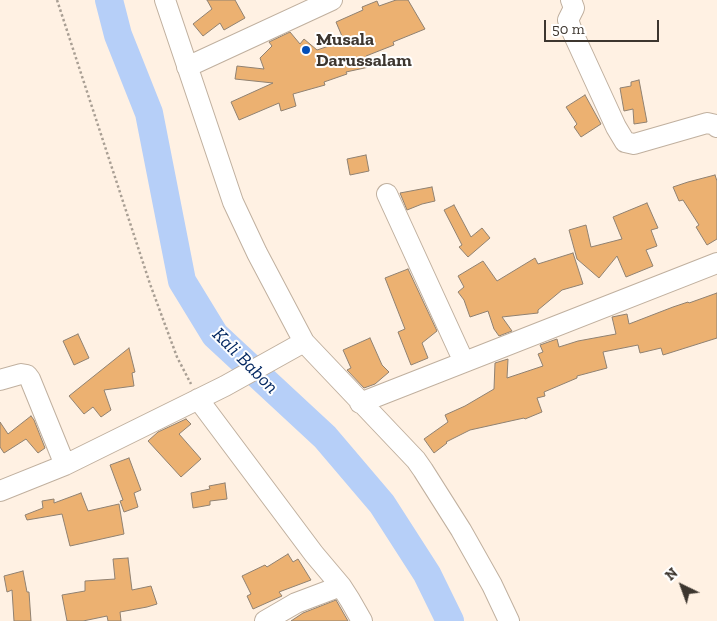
<!DOCTYPE html>
<style>
body{margin:0}
#map{position:relative;width:717px;height:621px;overflow:hidden;background:#fff1e3;font-family:"Zilla Slab",serif}
canvas{display:block}
.north{position:absolute;left:657px;top:561px;width:50px;height:50px;-webkit-text-stroke:4px #fff;paint-order:stroke;rotate:318deg;font-size:14px;font-weight:700;line-height:20px;text-align:center;color:#3d362f}
.north::after{content:'';display:block;margin:auto;width:18px;height:22px;background:#3d362f;clip-path:polygon(50% 0,100% 100%,50% 72%,0 100%)}
.scale{position:absolute;left:544px;top:20px;width:115px;height:22px;box-sizing:border-box;border:2px solid #3d362f;border-top:0;padding-left:6px;font-size:15px;line-height:18px;white-space:nowrap;color:#3d362f;-webkit-text-stroke:4px #fff;paint-order:stroke}
</style>
<div id="map">
<canvas width="717" height="621"></canvas>
<div class="north">N</div>
<div class="scale">50 m</div>
</div>
<script>
const context = document.querySelector('canvas').getContext('2d');
context.lineJoin = 'round';
function poly(rows) {
  const path = new Path2D();
  for (const r of rows) {
    path.moveTo(r[0], r[1]);
    for (let i = 2; i < r.length; i += 2) path.lineTo(r[i], r[i + 1]);
  }
  return path;
}
function strokePath(path, color, width, dash) {
  context.strokeStyle = color;
  context.lineWidth = width;
  context.lineCap = dash ? 'butt' : 'round';
  context.setLineDash(dash || []);
  context.stroke(path);
}
function paint(path, color) {
  context.fillStyle = color;
  context.fill(path, 'evenodd');
}
function label(font, color, halo, rows, align = 'center') {
  context.font = font + ' "Zilla Slab",serif';
  context.lineWidth = 4;
  context.setLineDash([]);
  context.textBaseline = 'middle';
  context.strokeStyle = halo;
  context.fillStyle = color;
  for (const [text, x, y, turn = 0] of rows) {
    context.save();
    context.translate(x, y);
    context.rotate((+turn || 0) * Math.PI / 180);
    context.textAlign = isNaN(turn) ? turn : align;
    if (halo) context.strokeText(text, 0, 0);
    context.fillText(text, 0, 0);
    context.restore();
  }
}
const river = poly([
 [109,0,118,35,149,113,182,281,215,335,325,437,382,504,427,574,450,621]
]);
const building = poly([
 [207,0,235,0,245,18,224,30,220,23,203,36,193,24,212,9,207,0],
 [396,0,408,0,425,29,393,42,394,45,366,56,369,67,346,72,347,74,324,82,325,85,293,94,296,106,281,111,279,103,239,120,231,102,273,83,235,79,237,66,264,69,260,58,272,46,269,42,290,32,300,44,304,39,317,50,344,41,336,22,363,10,362,7,377,1,379,6,396,0],
 [639,80,647,122,634,124,633,109,624,111,620,88,631,86,631,82,639,80],
 [585,95,601,124,581,137,574,127,577,124,566,107,585,95],
 [366,155,369,171,350,175,347,159,366,155],
 [715,175,717,181,717,239,707,245,696,227,699,225,683,200,679,201,673,187,688,182,715,175],
 [432,187,435,201,422,204,407,210,400,193,432,187],
 [647,203,658,228,651,230,657,246,646,250,653,266,626,277,617,256,599,278,577,259,569,230,586,225,591,247,622,239,613,217,647,203],
 [454,205,471,237,482,228,490,238,468,257,459,247,462,245,444,210,454,205],
 [573,253,583,284,562,290,538,310,538,313,502,317,512,331,499,336,494,329,488,311,470,317,464,300,458,292,464,287,458,276,483,261,497,281,535,258,538,264,573,253],
 [408,269,437,331,422,343,428,358,411,365,398,332,405,329,385,278,408,269],
 [717,293,717,338,663,355,661,348,640,353,638,345,603,352,607,368,577,376,577,378,544,392,545,396,537,398,542,412,525,419,524,418,470,430,446,442,447,443,434,453,424,439,448,422,445,415,465,406,494,389,495,363,508,359,507,378,543,366,538,354,543,352,540,345,557,339,559,347,578,341,616,334,612,317,627,314,629,324,673,307,688,302,689,303,717,293],
 [78,334,89,358,74,365,63,341,78,334],
 [370,338,382,365,389,372,375,384,364,388,347,370,351,368,343,350,370,338],
 [129,348,135,372,132,373,134,386,104,390,111,410,101,417,93,407,84,414,69,396,129,348],
 [31,416,34,420,45,448,38,453,26,439,4,453,0,447,0,422,8,434,31,416],
 [186,419,191,424,179,434,201,459,181,477,148,441,158,432,186,419],
 [129,458,141,490,134,493,138,507,124,512,120,501,123,500,110,465,129,458],
 [225,483,227,499,210,501,210,505,193,508,191,493,210,489,209,486,225,483],
 [81,493,88,511,119,504,124,534,70,546,62,514,27,520,25,515,43,508,42,501,54,499,54,503,81,493],
 [288,554,293,562,298,559,311,580,279,592,282,596,253,609,247,596,251,594,242,576,265,565,267,567,288,554],
 [128,558,132,590,151,586,157,604,147,607,120,612,121,621,108,621,107,616,83,621,67,621,62,595,85,591,85,581,115,579,113,559,128,558],
 [23,571,27,592,29,592,31,621,14,621,12,590,7,592,4,576,23,571],
 [336,600,348,621,291,621,303,613,336,600]
]);
const path = poly([
 [57,0,150,284,177,357,191,384]
]);
const minor = poly([
 [165,0,233,202,257,253,304,342,416,460,423,470,461,530,492,585,509,621],
 [571,0,574,8,568,20,572,31,616,127,625,142,634,144,707,123,716,125,717,127],
 [187,67,332,0],
 [387,194,464,362],
 [0,380,21,374,27,375,30,379,65,465],
 [198,399,314,554,341,586,350,600,362,621],
 [360,403,717,263],
 [0,491,65,465,225,386,304,342],
 [265,621,296,603,341,586]
]);
const markers = [
 [306,50,5,"#034eb8"]
];
const poiNames = [
 ["Musala",316,40],
 ["Darussalam",316,61]
];
const waterNames = [
 ["Kali Babon",245,361,45]
];
strokePath(river, '#b6cff8', 28);
paint(building, '#ecb171');
strokePath(building, '#908171', 1);
strokePath(minor, '#c0b09f', 22);
strokePath(path, '#a99f94', 2.5, [2.5, 2.5]);
strokePath(minor, '#fff', 20);
for (const [x, y, r, color] of markers) {
  const dot = new Path2D();
  dot.arc(x, y, r, 0, 2 * Math.PI);
  context.fillStyle = color;
  context.fill(dot);
  strokePath(dot, '#fff', 2);
}
label('bold 18px', '#3d362f', '#fff', poiNames, 'left');
label('italic 19px', '#062a63', '#fff', waterNames);
</script>
